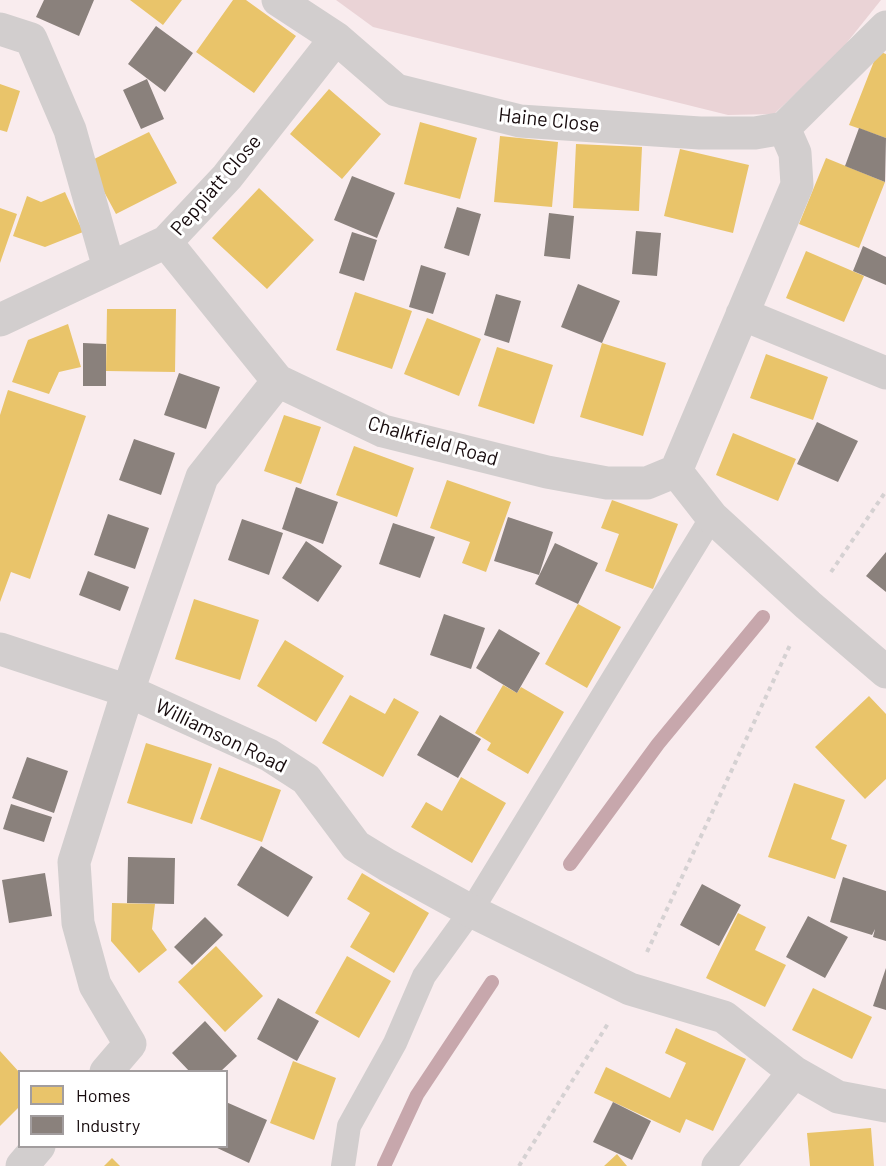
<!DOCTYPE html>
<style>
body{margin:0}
#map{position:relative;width:886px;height:1166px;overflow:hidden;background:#f9ecee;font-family:Barlow,sans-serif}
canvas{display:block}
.legend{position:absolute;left:18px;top:1070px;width:210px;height:78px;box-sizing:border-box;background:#fff;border:2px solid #a29d9e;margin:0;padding:8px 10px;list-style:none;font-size:18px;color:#160a0c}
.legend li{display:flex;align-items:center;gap:12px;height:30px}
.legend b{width:30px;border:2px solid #a29d9e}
</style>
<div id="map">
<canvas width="886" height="1166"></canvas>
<ul class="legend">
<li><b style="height:16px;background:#e9c46a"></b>Homes</li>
<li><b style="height:16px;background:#8a817c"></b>Industry</li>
</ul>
</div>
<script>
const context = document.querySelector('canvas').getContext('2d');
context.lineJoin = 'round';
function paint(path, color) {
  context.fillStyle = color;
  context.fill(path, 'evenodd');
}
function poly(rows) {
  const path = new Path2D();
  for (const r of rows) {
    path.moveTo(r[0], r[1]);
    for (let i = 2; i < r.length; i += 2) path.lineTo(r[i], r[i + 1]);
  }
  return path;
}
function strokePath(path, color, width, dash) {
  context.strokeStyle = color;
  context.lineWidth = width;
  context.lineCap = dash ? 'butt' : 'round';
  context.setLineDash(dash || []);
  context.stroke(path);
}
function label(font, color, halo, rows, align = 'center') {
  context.font = font + ' Barlow,sans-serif';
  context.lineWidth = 6;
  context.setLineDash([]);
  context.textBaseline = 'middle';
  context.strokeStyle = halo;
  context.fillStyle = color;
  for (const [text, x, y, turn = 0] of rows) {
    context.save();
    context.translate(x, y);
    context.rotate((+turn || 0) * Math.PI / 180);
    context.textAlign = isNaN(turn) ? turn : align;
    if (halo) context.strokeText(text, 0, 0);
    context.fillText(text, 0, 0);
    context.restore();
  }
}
const green = poly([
 [336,0,881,0,837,55,774,114,728,115,373,27]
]);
const homes = poly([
 [130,0,182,0,163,25],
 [233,0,246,0,296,36,254,93,196,52],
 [878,51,886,54,886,138,849,125],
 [0,84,20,91,7,132,0,130],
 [329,89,381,134,342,179,290,134],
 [420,122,477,138,460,199,404,184],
 [149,132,177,183,116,214,88,162],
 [500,136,558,142,552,207,494,202],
 [576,144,642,147,639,211,573,208],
 [680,149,749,165,733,233,664,216],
 [826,158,885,182,859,248,799,224],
 [259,188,314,240,267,289,212,238],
 [65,192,83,232,45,247,13,236,27,196,41,202],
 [0,208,17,214,0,263],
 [806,251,864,276,844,322,786,298],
 [355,292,412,311,392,369,336,350],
 [107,309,176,309,175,372,106,371],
 [427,318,481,339,459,396,404,374],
 [68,324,81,367,59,372,49,394,12,382,28,340],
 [602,343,666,363,643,436,580,417],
 [497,347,553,365,534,424,478,406],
 [766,354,828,377,813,420,750,398],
 [8,390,86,416,30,579,11,572,0,602,0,415],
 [284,415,321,427,301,484,264,471],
 [733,433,796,459,778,501,716,475],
 [354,446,414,468,397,517,336,495],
 [447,480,511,502,486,572,462,563,470,542,430,528],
 [612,500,678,524,653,589,605,571,619,534,601,528],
 [194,599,259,620,240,680,175,659],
 [578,604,621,627,587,688,545,664],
 [285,640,344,676,316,722,257,686],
 [503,685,517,693,521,687,564,712,528,774,487,750,491,743,475,733],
 [350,695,385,714,394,698,419,712,383,777,322,743],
 [869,696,886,714,886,779,865,799,815,747],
 [146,743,212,764,192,824,127,803],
 [219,767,281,790,262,842,200,819],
 [461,777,506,803,472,863,411,827,426,802,442,811],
 [794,783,845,800,831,839,847,845,835,879,768,857],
 [362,873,429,913,394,973,350,947,370,913,347,899],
 [112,903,155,904,152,929,167,950,139,973,111,941],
 [738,913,766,927,755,950,786,965,765,1007,706,978],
 [216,946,263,996,225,1032,178,982],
 [347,956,391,981,359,1038,315,1013],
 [813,988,872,1017,852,1059,792,1030],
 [676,1028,746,1059,713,1131,686,1119,680,1133,594,1093,606,1067,670,1098,686,1063,665,1053],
 [0,1051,20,1073,20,1106,0,1126],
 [293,1061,336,1078,314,1140,270,1123],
 [871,1128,874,1166,810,1166,807,1133],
 [617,1154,627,1166,604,1166],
 [112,1158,120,1166,104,1166]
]);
const industry = poly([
 [44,0,94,0,79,36,36,17],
 [156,26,193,53,165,92,128,64],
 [147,79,164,119,141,129,123,90],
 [859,128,886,138,885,182,845,166],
 [352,176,395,193,377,238,334,220],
 [457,207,481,214,469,256,444,248],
 [549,213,574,216,570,259,544,256],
 [636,231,661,233,657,276,632,274],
 [352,232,377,240,364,281,339,273],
 [863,246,886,257,886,285,853,271],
 [421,265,446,273,433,314,409,307],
 [578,284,620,301,602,343,561,327],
 [496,294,521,301,509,343,484,335],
 [83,343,106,344,106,386,83,386],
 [179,373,220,387,206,429,164,415],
 [817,422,858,441,838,482,797,464],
 [134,439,175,453,161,495,119,480],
 [296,487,338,502,323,544,282,529],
 [108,514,149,528,135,569,94,555],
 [508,517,553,532,539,575,494,561],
 [242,519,283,533,269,575,228,560],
 [393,523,435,537,420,578,379,564],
 [306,541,342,566,318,602,282,578],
 [555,543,598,563,578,604,535,584],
 [886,552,886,592,866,576],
 [88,571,129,587,120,611,79,595],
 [444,614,485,628,471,669,430,655],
 [499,629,540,653,517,693,476,668],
 [440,715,481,739,458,778,417,755],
 [27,757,68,771,54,813,12,798],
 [11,804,52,817,44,842,3,829],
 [261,846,313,877,288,917,237,885],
 [128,857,175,858,174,904,127,903],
 [45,873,52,916,9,923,2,880],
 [843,877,886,891,886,941,873,937,875,929,872,935,830,922],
 [702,884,741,905,719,946,680,925],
 [808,916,848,937,825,978,786,957],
 [205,917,223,935,192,965,174,947],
 [886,968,886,1010,873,1006],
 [278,998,319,1021,297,1061,257,1039],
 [205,1021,237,1056,220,1072,190,1072,172,1053],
 [226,1102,267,1120,249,1163,213,1146,226,1146],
 [613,1102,651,1121,632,1160,593,1142]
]);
const stream = poly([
 [570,864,658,744,763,617],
 [384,1166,417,1095,492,982]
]);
const path = poly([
 [831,572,886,491],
 [647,952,791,643],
 [519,1166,609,1022]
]);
const lane = poly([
 [343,1166,349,1126,395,1043,424,976,471,911,712,517]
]);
const street = poly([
 [278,0,336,38,396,90,520,121,700,133,755,133,784,128],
 [0,29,31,39,70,130,109,268],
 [166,242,278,381,383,431,547,472,607,483,647,483,676,471,712,517,808,605,886,672],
 [742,314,886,373],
 [0,320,166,242,227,177,336,38],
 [676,471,797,185,795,153,784,128,886,27],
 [0,649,128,691,269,755,306,779,356,846,387,865,471,911,630,989,724,1017,794,1072,838,1097,886,1106],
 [106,1072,130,1044,95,985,78,923,74,862,128,691,202,477,278,381],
 [22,1166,39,1146],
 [718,1166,794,1072]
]);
const streetNames = [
 ["Haine Close",549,120,6],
 ["Peppiatt Close",216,185,-49],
 ["Chalkfield Road",433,441,16],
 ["Williamson Road",221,736,26]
];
paint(green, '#ead3d6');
paint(homes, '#e9c46a');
paint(industry, '#8a817c');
strokePath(stream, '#c7a7ac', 14);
strokePath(path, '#d5d1d2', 4, [4.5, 4.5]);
strokePath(lane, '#d2cece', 24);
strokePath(street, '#d2cece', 33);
label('20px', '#160a0c', '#fff', streetNames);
</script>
